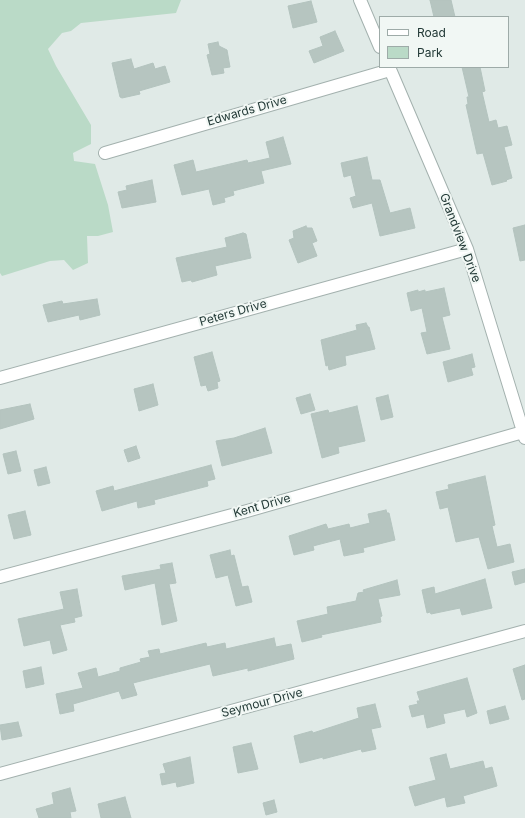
<!DOCTYPE html>
<style>
body{margin:0}
#map{position:relative;width:525px;height:818px;overflow:hidden;background:#e0eae7;font-family:Inter,sans-serif}
canvas{display:block}
.legend{position:absolute;left:379px;top:16px;width:130px;height:52px;box-sizing:border-box;background:#f1f7f4;border:1px solid #9eaba8;margin:0;padding:5px 7px;list-style:none;font-size:12px;color:#223936}
.legend li{display:flex;align-items:center;gap:8px;height:20px}
.legend b{width:20px;border:1px solid #9eaba8}
</style>
<div id="map">
<canvas width="525" height="818"></canvas>
<ul class="legend">
<li><b style="height:5px;background:#fff"></b>Road</li>
<li><b style="height:11px;background:#badac7"></b>Park</li>
</ul>
</div>
<script>
const context = document.querySelector('canvas').getContext('2d');
context.lineJoin = 'round';
function paint(path, color) {
  context.fillStyle = color;
  context.fill(path, 'evenodd');
}
function poly(rows) {
  const path = new Path2D();
  for (const r of rows) {
    path.moveTo(r[0], r[1]);
    for (let i = 2; i < r.length; i += 2) path.lineTo(r[i], r[i + 1]);
  }
  return path;
}
function strokePath(path, color, width, dash) {
  context.strokeStyle = color;
  context.lineWidth = width;
  context.lineCap = dash ? 'butt' : 'round';
  context.setLineDash(dash || []);
  context.stroke(path);
}
function label(font, color, halo, rows, align = 'center') {
  context.font = font + ' Inter,sans-serif';
  context.lineWidth = 4;
  context.setLineDash([]);
  context.textBaseline = 'middle';
  context.strokeStyle = halo;
  context.fillStyle = color;
  for (const [text, x, y, turn = 0] of rows) {
    context.save();
    context.translate(x, y);
    context.rotate((+turn || 0) * Math.PI / 180);
    context.textAlign = isNaN(turn) ? turn : align;
    if (halo) context.strokeText(text, 0, 0);
    context.fillText(text, 0, 0);
    context.restore();
  }
}
const green = poly([
 [0,0,181,0,176,13,81,23,71,31,62,33,48,49,56,66,91,125,91,144,73,153,74,161,95,164,108,205,113,232,98,236,87,236,88,263,73,270,64,260,50,261,2,276,0,273]
]);
const building = poly([
 [430,0,451,0,455,17,434,17,430,0],
 [311,1,317,22,293,28,288,6,311,1],
 [335,31,344,51,314,63,309,51,323,46,320,37,335,31],
 [218,42,219,46,227,50,230,67,223,68,224,73,212,75,207,55,210,54,208,44,218,42],
 [131,59,134,69,153,63,155,69,165,66,170,82,139,91,140,94,122,98,120,97,112,63,131,59],
 [462,67,480,67,485,91,482,92,489,122,496,120,498,128,507,126,512,145,504,147,512,178,506,180,507,181,492,185,483,153,477,154,466,105,468,104,467,97,469,97,462,67],
 [283,137,291,164,261,171,264,183,233,191,234,195,224,198,225,202,213,205,209,189,182,195,174,165,193,160,196,172,247,160,248,163,270,158,266,142,283,137],
 [367,157,372,180,380,180,390,213,410,208,415,228,380,236,372,203,353,208,350,198,356,196,351,175,344,177,341,163,367,157],
 [152,180,156,202,122,208,118,192,127,190,126,186,152,180],
 [525,225,525,260,520,261,513,228,525,225],
 [306,226,307,228,312,228,317,241,312,243,317,256,298,263,289,240,294,238,293,231,306,226],
 [243,233,246,234,251,258,215,266,217,275,192,282,191,280,182,282,176,258,227,247,225,238,243,233],
 [444,288,450,315,442,317,450,349,427,354,421,333,427,332,422,308,411,311,407,293,418,290,418,292,425,290,425,292,444,288],
 [97,299,100,315,80,320,79,315,48,322,43,305,62,301,63,304,97,299],
 [366,323,368,327,369,327,375,349,345,356,346,365,329,370,328,365,326,366,321,340,357,330,356,325,366,323],
 [212,352,220,381,217,382,218,388,208,391,206,385,201,386,194,357,212,352],
 [472,354,475,367,471,368,473,375,448,382,443,362,472,354],
 [153,384,158,405,139,411,134,389,153,384],
 [310,394,315,410,301,414,296,398,310,394],
 [388,395,393,417,381,420,376,398,388,395],
 [30,404,34,419,0,429,0,410,30,404],
 [357,406,365,441,338,447,339,453,322,458,311,414,328,410,329,413,357,406],
 [265,428,272,453,222,466,216,441,234,438,265,428],
 [136,446,140,458,128,462,124,450,136,446],
 [16,451,21,471,8,474,3,454,16,451],
 [211,465,215,479,207,481,208,486,154,500,155,504,138,508,137,501,102,511,96,491,113,486,114,491,211,465],
 [46,467,50,483,38,486,34,470,46,467],
 [485,476,495,525,492,526,497,547,510,544,514,562,488,569,479,537,456,542,448,507,440,509,436,492,449,489,448,485,485,476],
 [386,510,387,513,389,513,395,540,363,548,364,552,344,556,340,539,313,546,314,550,294,555,289,536,326,524,328,529,349,524,350,528,370,523,368,514,386,510],
 [25,511,31,535,14,539,8,515,25,511],
 [230,550,231,556,234,555,242,587,248,586,252,602,236,606,228,575,216,578,210,555,230,550],
 [172,563,176,583,169,584,177,621,162,625,155,583,125,590,122,576,161,569,160,565,172,563],
 [525,569,525,582,515,585,512,572,525,569],
 [485,579,492,608,462,615,460,608,431,614,430,612,427,613,422,590,434,587,435,594,485,579],
 [397,580,400,595,378,599,382,616,380,617,381,622,321,635,322,637,302,642,297,621,328,614,327,607,356,601,358,593,364,592,363,590,397,580],
 [77,589,82,616,74,618,75,622,60,625,67,650,53,654,50,640,24,646,18,619,64,609,60,592,77,589],
 [274,638,276,647,291,644,294,659,248,671,248,668,213,676,210,664,165,675,133,683,137,695,122,699,119,691,73,704,74,711,60,714,56,694,83,688,78,673,96,668,98,677,120,671,120,668,141,662,140,659,150,657,148,651,159,649,160,654,206,643,207,647,225,643,226,649,274,638],
 [525,665,525,699,522,700,513,669,525,665],
 [41,667,44,684,26,688,23,671,41,667],
 [467,678,477,713,467,717,465,709,443,714,445,723,427,728,424,714,412,717,409,706,418,704,417,701,420,701,417,692,467,678],
 [375,704,381,727,371,729,376,749,362,752,361,749,323,759,323,757,300,763,294,736,312,731,313,733,359,718,357,708,375,704],
 [505,706,509,719,490,724,487,711,505,706],
 [18,722,22,736,2,740,0,725,18,722],
 [251,743,258,769,238,773,233,747,251,743],
 [446,754,450,769,483,761,485,769,492,767,497,786,463,796,465,803,447,807,445,797,415,806,409,787,436,780,430,758,446,754],
 [190,757,194,783,177,787,176,782,162,785,160,774,166,773,163,764,190,757],
 [70,788,76,811,70,812,71,818,39,818,36,809,54,804,52,793,70,788],
 [125,797,131,818,101,818,98,804,125,797],
 [274,800,277,812,266,815,263,803,274,800]
]);
const minor = poly([
 [360,0,380,47],
 [389,67,467,249,525,438],
 [105,153,390,70],
 [0,378,467,249],
 [0,577,247,511,523,432],
 [0,774,525,631]
]);
const streetNames = [
 ["Edwards Drive",247,111,-16],
 ["Grandview Drive",460,238,69],
 ["Peters Drive",233,313,-16],
 ["Kent Drive",262,506,-16],
 ["Seymour Drive",262,703,-15]
];
paint(green, '#badac7');
paint(building, '#b6c5c0');
strokePath(building, '#b3c3be', 1);
strokePath(minor, '#a3b1ae', 14);
strokePath(minor, '#fff', 12);
label('12px', '#223936', '#f1f7f4', streetNames);
</script>
